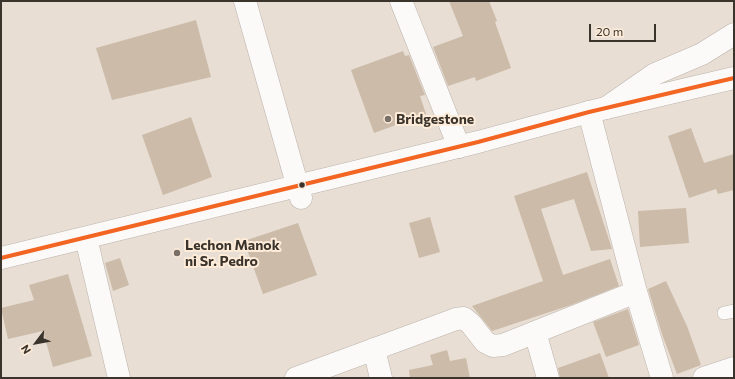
<!DOCTYPE html>
<style>
body{margin:0}
#map{position:relative;width:735px;height:379px;overflow:hidden;background:#e8ded4;font-family:Commissioner,sans-serif}
canvas{display:block}
.frame{position:absolute;inset:0;border:2px solid #3b342c;pointer-events:none}
.north{position:absolute;left:16px;top:323px;width:40px;height:40px;-webkit-text-stroke:3px #feecd9;paint-order:stroke;rotate:238deg;font-size:11px;font-weight:700;line-height:16px;text-align:center;color:#3b342c}
.north::after{content:'';display:block;margin:auto;width:14px;height:18px;background:#3b342c;clip-path:polygon(50% 0,100% 100%,50% 72%,0 100%)}
.scale{position:absolute;left:589px;top:24px;width:67px;height:18px;box-sizing:border-box;border:2px solid #3b342c;border-top:0;padding-left:5px;font-size:12px;line-height:14px;white-space:nowrap;color:#3b342c;-webkit-text-stroke:3px #feecd9;paint-order:stroke}
</style>
<div id="map">
<canvas width="735" height="379"></canvas>
<div class="frame"></div>
<div class="north">N</div>
<div class="scale">20 m</div>
</div>
<script>
const context = document.querySelector('canvas').getContext('2d');
context.lineJoin = 'round';
function paint(path, color) {
  context.fillStyle = color;
  context.fill(path, 'evenodd');
}
function poly(rows) {
  const path = new Path2D();
  for (const r of rows) {
    path.moveTo(r[0], r[1]);
    for (let i = 2; i < r.length; i += 2) path.lineTo(r[i], r[i + 1]);
  }
  return path;
}
function strokePath(path, color, width, dash) {
  context.strokeStyle = color;
  context.lineWidth = width;
  context.lineCap = dash ? 'butt' : 'round';
  context.setLineDash(dash || []);
  context.stroke(path);
}
function label(font, color, halo, rows, align = 'center') {
  context.font = font + ' Commissioner,sans-serif';
  context.lineWidth = 4;
  context.setLineDash([]);
  context.textBaseline = 'middle';
  context.strokeStyle = halo;
  context.fillStyle = color;
  for (const [text, x, y, turn = 0] of rows) {
    context.save();
    context.translate(x, y);
    context.rotate((+turn || 0) * Math.PI / 180);
    context.textAlign = isNaN(turn) ? turn : align;
    if (halo) context.strokeText(text, 0, 0);
    context.fillText(text, 0, 0);
    context.restore();
  }
}
const building = poly([
 [449,1,489,1,497,21,495,22,511,68,476,81,475,77,448,86,433,47,463,36],
 [196,20,211,77,112,100,96,48],
 [403,51,405,56,409,55,425,95,420,96,426,114,374,133,351,70],
 [191,117,212,177,163,195,142,135],
 [691,128,704,163,734,154,734,190,718,194,716,189,689,198,668,136],
 [587,172,612,249,591,251,574,199,541,209,563,275,610,259,619,286,571,305,492,331,472,306,543,281,514,196],
 [686,208,689,243,640,247,638,211],
 [430,217,440,252,419,258,409,223],
 [298,223,317,275,263,294,244,241],
 [120,258,129,285,113,291,105,263],
 [68,274,92,356,53,367,43,331,8,339,1,308,34,300,29,285],
 [666,281,687,326,701,365,677,374,663,337,648,289],
 [628,309,639,345,606,357,593,322],
 [447,350,450,361,466,358,470,378,410,378,409,370,433,365,430,355],
 [600,353,609,378,560,378,558,368]
]);
const service = poly([
 [724,313,734,311]
]);
const minor = poly([
 [401,1,459,147],
 [589,112,636,292,662,378],
 [86,238,119,378],
 [535,332,548,378],
 [374,349,381,378],
 [296,378,456,319,464,318,471,324,485,342,493,346,503,345,636,292],
 [704,378,734,368]
]);
const primary = poly([
 [245,1,301,198]
]);
const trunk = poly([
 [1,258,478,142,589,112,734,78]
]);
const motorway = poly([
 [606,108,655,74,702,54,734,34]
]);
const bus1 = poly([
 [1,258,478,142,589,112,734,78]
]);
const markers = [
 [388,119,4,"#787067"],
 [302,185,3.5,"#3b342c"],
 [177,253,4,"#787067"]
];
const poiNames = [
 ["Bridgestone",396,119],
 ["Lechon Manok",185,245],
 ["ni Sr. Pedro",185,261]
];
paint(building, '#cbbba8');
strokePath(service, '#bbb3ab', 14);
strokePath(minor, '#bbb3ab', 23);
strokePath(primary, '#bbb3ab', 23);
strokePath(trunk, '#bbb3ab', 23);
strokePath(motorway, '#bbb3ab', 23);
strokePath(service, '#fcfaf9', 13);
strokePath(minor, '#fcfaf9', 22);
strokePath(primary, '#fcfaf9', 22);
strokePath(trunk, '#fcfaf9', 22);
strokePath(motorway, '#fcfaf9', 22);
strokePath(bus1, '#f26522', 4);
for (const [x, y, r, color] of markers) {
  const dot = new Path2D();
  dot.arc(x, y, r, 0, 2 * Math.PI);
  context.fillStyle = color;
  context.fill(dot);
  strokePath(dot, '#feecd9', 1.5);
}
label('bold 14px', '#3b342c', '#feecd9', poiNames, 'left');
</script>
